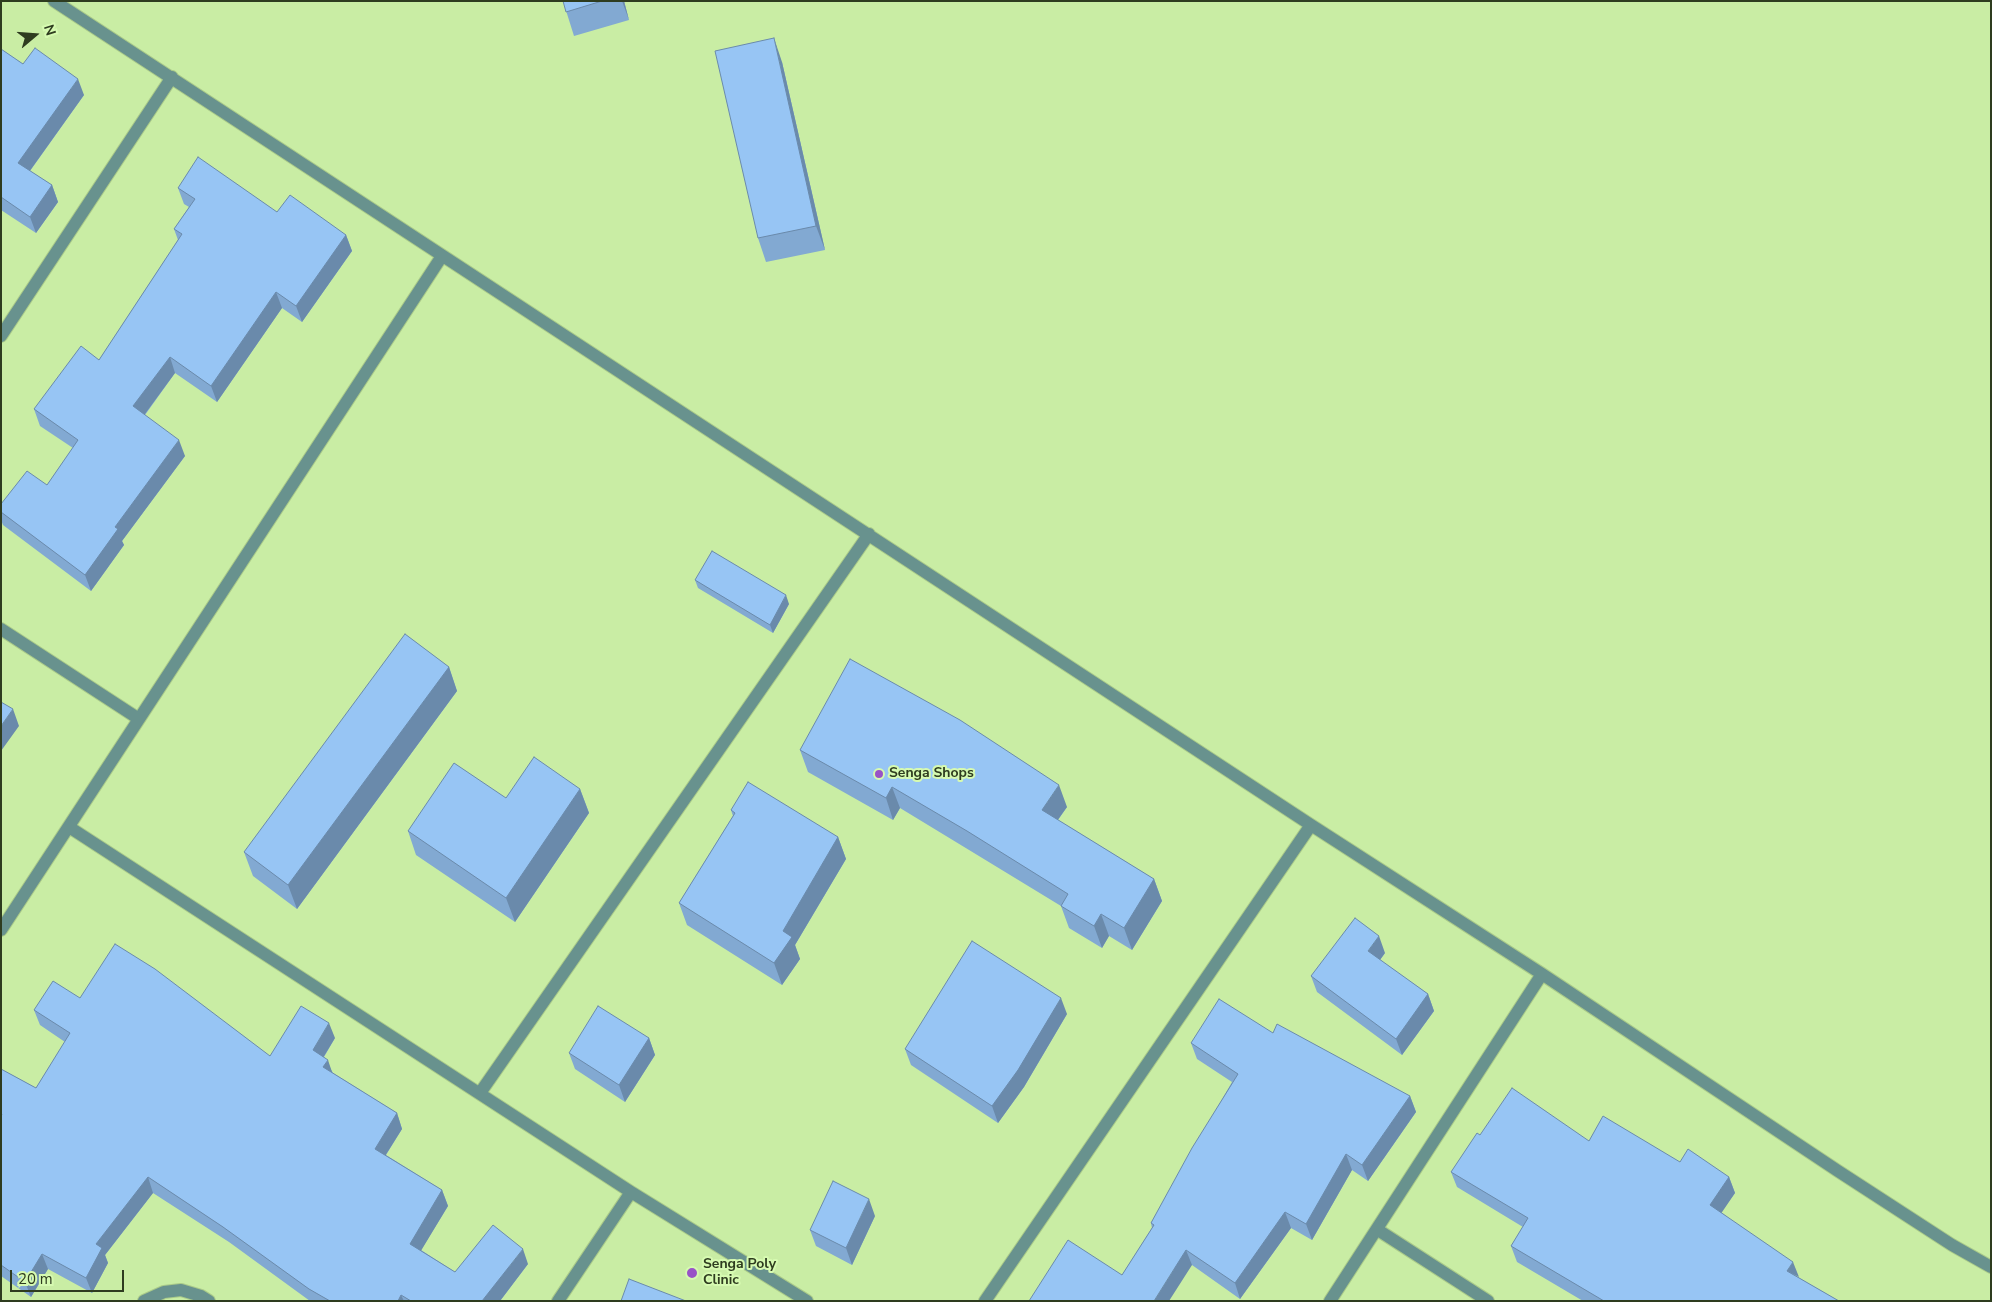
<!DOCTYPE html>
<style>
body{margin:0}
#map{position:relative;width:1992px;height:1302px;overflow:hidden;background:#c9eda4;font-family:"Nunito Sans",sans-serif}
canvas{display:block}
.frame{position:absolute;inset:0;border:2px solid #2e3c1f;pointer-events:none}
.north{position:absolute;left:10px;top:10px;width:50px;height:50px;-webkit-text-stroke:4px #d6fab1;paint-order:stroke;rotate:72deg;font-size:14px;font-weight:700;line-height:20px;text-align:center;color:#2e3c1f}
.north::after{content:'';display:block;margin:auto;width:18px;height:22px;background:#2e3c1f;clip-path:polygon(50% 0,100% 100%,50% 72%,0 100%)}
.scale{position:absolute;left:10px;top:1270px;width:114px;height:22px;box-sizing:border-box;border:2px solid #2e3c1f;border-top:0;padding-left:6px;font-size:15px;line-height:18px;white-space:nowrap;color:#2e3c1f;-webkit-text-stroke:4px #d6fab1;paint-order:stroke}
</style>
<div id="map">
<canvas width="1992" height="1302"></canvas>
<div class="frame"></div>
<div class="north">N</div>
<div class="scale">20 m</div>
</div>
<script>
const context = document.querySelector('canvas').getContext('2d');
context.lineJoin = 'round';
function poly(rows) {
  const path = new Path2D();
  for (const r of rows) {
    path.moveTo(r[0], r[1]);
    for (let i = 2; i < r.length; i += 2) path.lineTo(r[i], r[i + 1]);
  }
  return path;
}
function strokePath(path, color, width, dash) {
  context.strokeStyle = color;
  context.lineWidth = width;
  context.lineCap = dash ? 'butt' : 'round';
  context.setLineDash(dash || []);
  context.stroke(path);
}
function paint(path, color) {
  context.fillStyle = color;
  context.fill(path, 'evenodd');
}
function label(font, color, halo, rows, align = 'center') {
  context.font = font + ' "Nunito Sans",sans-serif';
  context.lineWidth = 4;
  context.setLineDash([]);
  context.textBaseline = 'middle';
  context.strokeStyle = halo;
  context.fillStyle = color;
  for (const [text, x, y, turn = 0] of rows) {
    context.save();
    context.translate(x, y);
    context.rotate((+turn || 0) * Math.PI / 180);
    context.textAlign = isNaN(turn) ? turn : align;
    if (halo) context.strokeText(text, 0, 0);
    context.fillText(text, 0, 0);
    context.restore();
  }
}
const minor = poly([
 [54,1,1311,825,1542,974,1838,1171,1952,1245,1991,1267],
 [1,336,172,77],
 [1,629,139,719],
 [69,827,631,1192,807,1301],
 [1,930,442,256],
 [480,1093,869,534],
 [1378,1230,1488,1301],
 [144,1301,164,1292,181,1290,201,1296,209,1301],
 [558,1301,631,1192],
 [985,1301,1311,825],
 [1330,1301,1542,974]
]);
const wall = poly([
 [563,1,624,1,629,20,574,36],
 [1,49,23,64,84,95,30,171,52,185,58,202,36,233,1,210],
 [782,62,825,250,766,262,758,238],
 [178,188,277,212,346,235,352,251,302,322,282,308,217,402,175,373,145,415,185,456,122,541,124,545,91,591,3,525,1,520,1,504,47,485,73,448,40,426,34,409,99,360,178,240,174,229,189,207,184,204],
 [695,580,789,604,773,633,698,588],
 [449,667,457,691,297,909,253,876,244,852],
 [800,750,1067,807,1058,820,1154,879,1162,901,1132,950,1109,936,1102,948,1069,928,1061,906,974,853,900,808,893,820,808,772],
 [580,789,589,813,515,922,416,855,408,831,506,798],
 [731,810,838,837,846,859,795,945,800,959,782,985,687,925,679,903,733,816],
 [1385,953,1380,960,1428,994,1434,1011,1402,1055,1317,992,1311,976],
 [80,998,270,1056,335,1038,324,1057,333,1073,397,1113,402,1129,386,1155,442,1190,448,1206,421,1250,455,1272,528,1264,500,1301,310,1301,229,1242,153,1193,105,1255,108,1263,92,1293,48,1269,31,1297,1,1276,1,1069,36,1088,65,1042,40,1025,34,1010],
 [1067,1014,1024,1087,998,1123,911,1065,905,1049],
 [1273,1033,1410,1096,1416,1112,1368,1181,1352,1170,1312,1240,1291,1228,1240,1299,1192,1265,1029,1301,1122,1275,1152,1228,1151,1223,1232,1082,1197,1059,1191,1043],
 [649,1038,655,1055,625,1102,575,1069,569,1053],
 [1480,1135,1589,1141,1680,1162,1729,1177,1735,1193,1721,1212,1799,1278,1839,1301,1583,1301,1517,1262,1511,1246,1523,1227,1457,1187,1451,1172],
 [875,1216,852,1265,816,1246,810,1230]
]);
const shadedWall = poly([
 [622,1,624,1,629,20],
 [774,38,782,62,825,250,816,226],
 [78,79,84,95,24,179,18,163],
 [52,185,58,202,36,233,30,217],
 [346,235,352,251,302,322,296,306],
 [276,292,282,308,217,402,211,386],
 [170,357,175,373,139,422,133,406],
 [179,440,185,456,122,541,124,545,91,591,85,575,115,527],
 [786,595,789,604,773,633,770,625],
 [449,667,457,691,297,909,288,885],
 [13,709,19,726,1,751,1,726],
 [1059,785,1067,807,1049,832,1042,810],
 [892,787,900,808,893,820,886,798],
 [580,789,589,813,515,922,506,898],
 [838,837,846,859,795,945,800,959,782,985,774,963,783,931],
 [1154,879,1162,901,1132,950,1124,928],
 [1101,914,1109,936,1102,948,1094,926],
 [1379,936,1385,953,1374,968,1368,951],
 [1428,994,1434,1011,1402,1055,1396,1039],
 [1061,998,1067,1014,1024,1087,998,1123,992,1106],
 [329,1023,335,1038,318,1066,313,1050],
 [649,1038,655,1055,625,1102,619,1085],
 [328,1060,333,1075,323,1067],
 [1410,1096,1416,1112,1368,1181,1362,1165],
 [397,1113,402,1129,380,1164,375,1149],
 [1346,1154,1352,1170,1312,1240,1306,1224],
 [148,1177,153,1193,105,1255,108,1263,92,1293,86,1278,96,1244],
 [1729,1177,1735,1193,1716,1221,1710,1205],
 [442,1190,448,1206,416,1259,410,1244],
 [869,1199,875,1216,852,1265,846,1248],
 [1285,1212,1291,1228,1240,1299,1235,1283],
 [523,1249,528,1264,500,1301,482,1301],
 [1186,1250,1192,1265,1169,1301,1154,1301],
 [42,1254,48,1269,31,1297,25,1282],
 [1793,1262,1799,1277,1787,1271],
 [401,1295,404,1301,398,1301]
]);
const building = poly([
 [563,1,602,1,566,12,563,1],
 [774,38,816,226,758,238,715,51,774,38],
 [35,48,78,79,18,163,52,185,30,217,1,197,1,49,23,64,35,48],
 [198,157,277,212,290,195,346,235,296,306,276,292,211,386,170,357,133,406,179,440,115,527,118,529,85,575,1,512,1,504,27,471,47,485,78,440,34,409,81,346,99,360,182,234,174,229,195,199,178,188,198,157],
 [712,551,786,595,770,625,695,580,712,551],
 [405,634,449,667,288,885,244,852,405,634],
 [850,659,960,720,1059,785,1042,810,1154,879,1124,928,1101,914,1094,926,1061,906,1068,894,967,831,892,787,886,798,800,750,850,659],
 [1,702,13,709,1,726,1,702],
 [534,757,580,789,506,898,408,831,454,763,506,798,534,757],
 [748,782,838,837,783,931,792,937,774,963,679,903,735,813,731,810,748,782],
 [1355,918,1379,936,1368,951,1428,994,1396,1039,1311,976,1355,918],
 [972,941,1061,998,1018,1070,992,1106,905,1049,972,941],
 [115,944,155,969,270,1056,301,1006,329,1023,313,1050,328,1060,323,1067,397,1113,375,1149,442,1190,410,1244,455,1272,493,1225,523,1249,482,1301,411,1301,401,1295,398,1301,330,1301,309,1289,223,1227,148,1177,96,1244,102,1248,86,1278,42,1254,25,1282,1,1265,1,1116,2,1114,1,1114,1,1069,36,1088,70,1033,34,1010,53,981,80,998,115,944],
 [1219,999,1273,1033,1277,1024,1410,1096,1362,1165,1346,1154,1306,1224,1285,1212,1235,1283,1186,1250,1154,1301,1029,1301,1068,1240,1122,1275,1154,1225,1151,1223,1192,1148,1238,1074,1191,1043,1219,999],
 [598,1006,649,1038,619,1085,569,1053,598,1006],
 [1512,1088,1589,1141,1603,1116,1680,1162,1688,1149,1729,1177,1710,1205,1793,1262,1787,1271,1839,1301,1604,1301,1511,1246,1528,1218,1451,1172,1477,1133,1480,1135,1512,1088],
 [833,1181,869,1199,846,1248,810,1230,833,1181],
 [629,1279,686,1301,621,1301,629,1279]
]);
const markers = [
 [879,774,5,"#9853c7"],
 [692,1273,6,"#9853c7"]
];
const poiNames = [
 ["Senga Shops",889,774],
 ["Senga Poly",703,1265],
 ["Clinic",703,1281]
];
strokePath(minor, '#aaca89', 14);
strokePath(minor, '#68928e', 12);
paint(wall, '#82a9d2');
paint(shadedWall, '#6a8aab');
paint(building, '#97c5f4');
strokePath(building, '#6a8aab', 1);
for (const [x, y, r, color] of markers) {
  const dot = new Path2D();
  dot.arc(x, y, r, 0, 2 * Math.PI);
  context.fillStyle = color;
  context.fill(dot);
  strokePath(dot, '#d6fab1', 2);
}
label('bold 14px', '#2e3c1f', '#d6fab1', poiNames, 'left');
</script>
